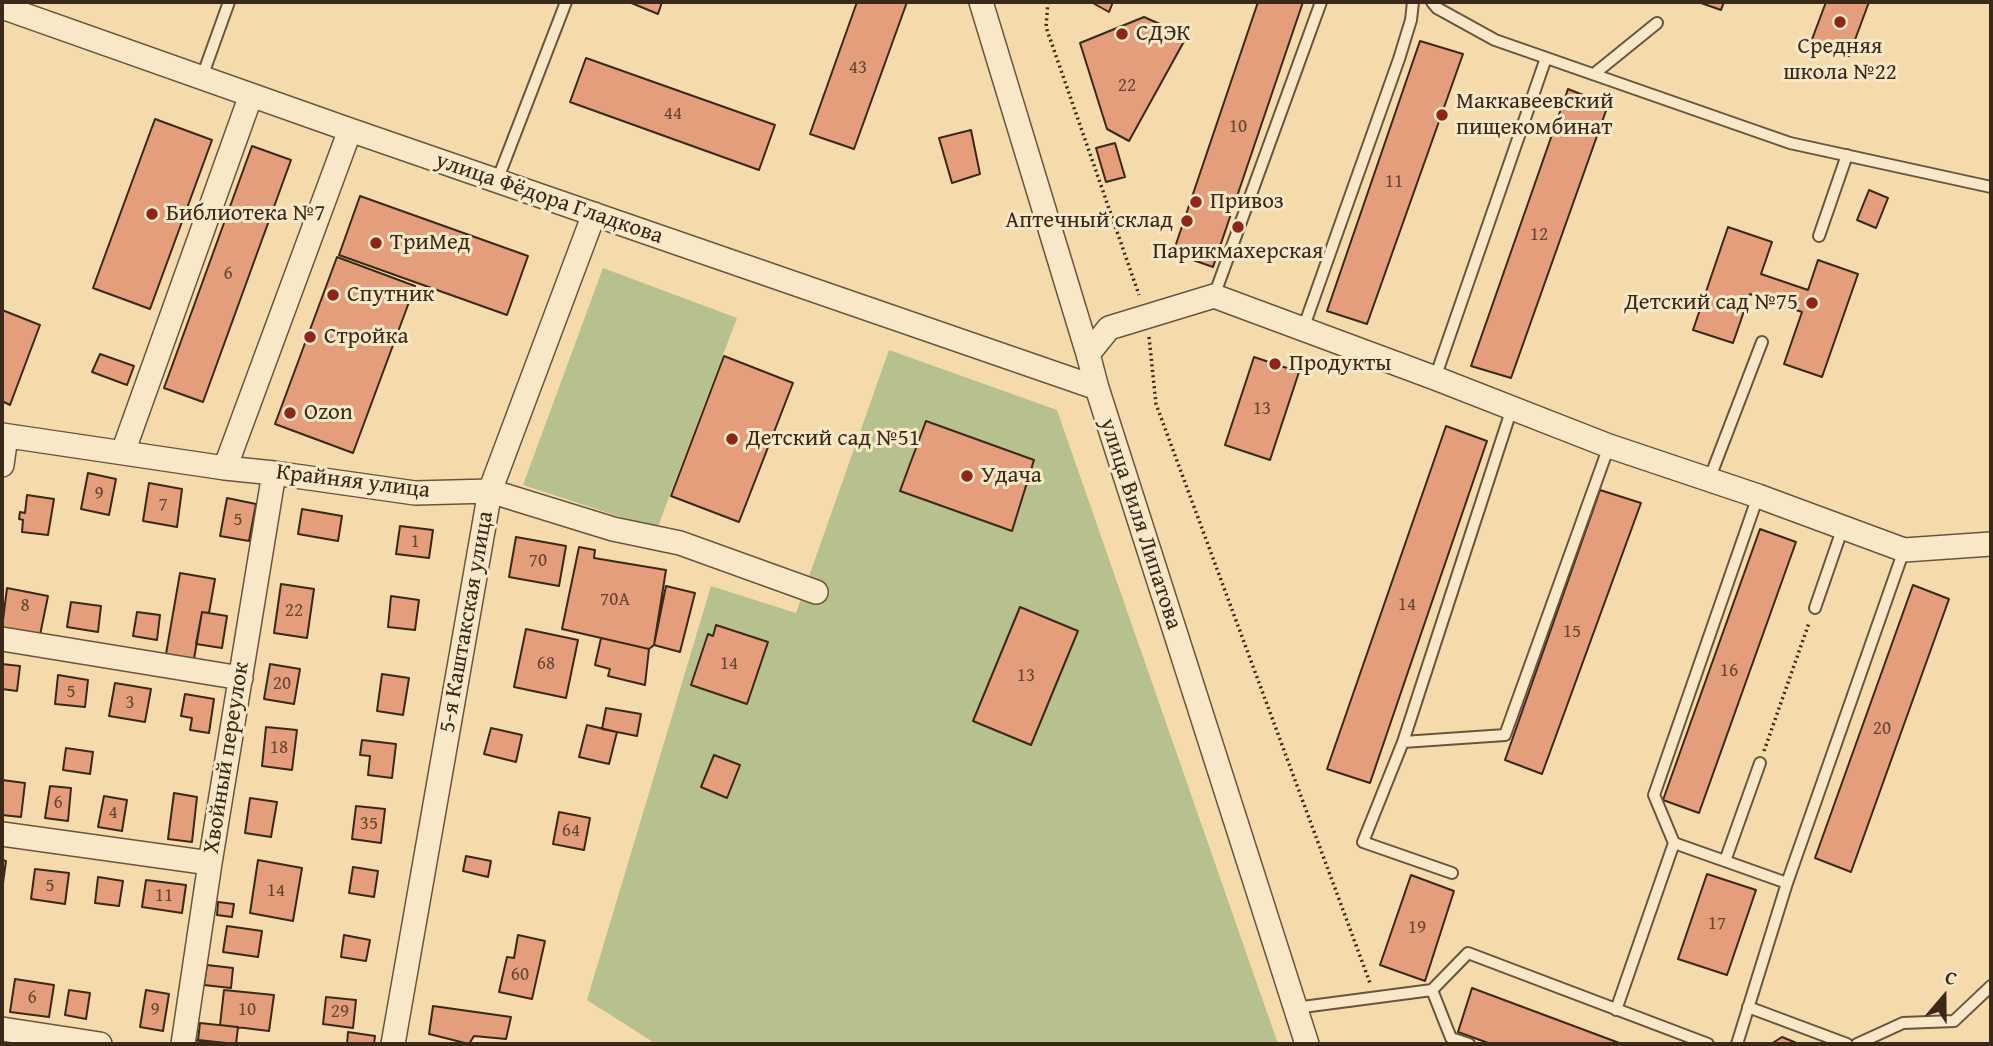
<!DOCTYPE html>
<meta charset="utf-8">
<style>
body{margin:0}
#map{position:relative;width:1993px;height:1046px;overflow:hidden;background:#f5dbab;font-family:"Gentium Book Plus",serif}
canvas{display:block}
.frame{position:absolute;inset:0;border:4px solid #3a2818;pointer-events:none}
.north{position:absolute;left:1909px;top:962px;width:70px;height:70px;-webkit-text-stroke:5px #f8e8c8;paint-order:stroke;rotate:20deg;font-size:19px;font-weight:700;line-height:28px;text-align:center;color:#3a2818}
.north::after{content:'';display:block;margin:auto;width:24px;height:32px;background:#3a2818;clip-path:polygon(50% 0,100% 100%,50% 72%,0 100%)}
</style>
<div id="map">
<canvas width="1993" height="1046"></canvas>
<div class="frame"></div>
<div class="north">С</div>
</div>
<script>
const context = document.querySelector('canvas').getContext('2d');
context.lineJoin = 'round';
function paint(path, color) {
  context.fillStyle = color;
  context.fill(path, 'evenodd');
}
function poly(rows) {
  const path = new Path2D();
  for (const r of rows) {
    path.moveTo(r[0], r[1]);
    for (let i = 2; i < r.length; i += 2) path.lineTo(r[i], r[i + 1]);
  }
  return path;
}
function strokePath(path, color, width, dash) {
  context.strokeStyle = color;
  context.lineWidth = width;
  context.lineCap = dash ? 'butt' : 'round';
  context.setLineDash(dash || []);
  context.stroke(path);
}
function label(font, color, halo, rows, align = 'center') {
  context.font = font + ' "Gentium Book Plus",serif';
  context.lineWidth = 6;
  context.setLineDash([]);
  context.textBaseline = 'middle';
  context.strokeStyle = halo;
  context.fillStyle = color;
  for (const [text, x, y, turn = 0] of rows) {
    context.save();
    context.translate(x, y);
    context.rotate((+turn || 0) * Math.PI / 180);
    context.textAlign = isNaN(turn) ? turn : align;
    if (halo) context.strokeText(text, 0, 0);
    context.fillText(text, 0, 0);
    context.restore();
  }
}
const green = poly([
 [603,268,737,318,657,529,523,485],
 [889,350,1057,410,1278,1044,656,1044,587,1000,711,586,796,613]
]);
const building = poly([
 [629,2,662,2,658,14,629,2],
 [857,2,907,2,854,149,810,134,857,2],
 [1091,2,1113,2,1109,12,1091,2],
 [1258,2,1303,2,1213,267,1173,253,1258,2],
 [1698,2,1724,2,1721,10,1698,2],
 [1826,2,1869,2,1849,56,1811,42,1826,2],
 [1144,17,1187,36,1129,141,1107,129,1080,43,1144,17],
 [1420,41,1463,54,1367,324,1327,311,1420,41],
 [586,58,775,125,759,170,570,102,586,58],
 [1568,89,1608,105,1511,378,1471,366,1568,89],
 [155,119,212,140,150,309,93,288,155,119],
 [971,130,980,174,952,183,939,138,971,130],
 [1115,143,1125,177,1106,182,1096,148,1115,143],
 [252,146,291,160,203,402,164,388,252,146],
 [1869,190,1888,198,1876,228,1857,220,1869,190],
 [360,196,528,256,507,315,339,255,360,196],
 [1728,227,1772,242,1761,274,1808,290,1818,260,1858,274,1822,377,1784,364,1802,312,1750,294,1733,343,1693,330,1728,227],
 [337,257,415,286,353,453,275,424,337,257],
 [2,310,40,325,10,405,2,401,2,310],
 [100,354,134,366,127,385,92,372,100,354],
 [724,356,793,383,739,522,671,496,724,356],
 [1254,357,1299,372,1270,460,1225,445,1254,357],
 [926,421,1034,460,1012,531,900,491,926,421],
 [1446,426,1487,441,1370,783,1327,769,1446,426],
 [88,473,116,479,109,515,81,509,88,473],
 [149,483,182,489,177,527,143,521,149,483],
 [1600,490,1641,503,1542,774,1505,760,1600,490],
 [27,495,54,499,48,535,22,532,23,520,19,519,20,512,25,513,27,495],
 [227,498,256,504,249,541,220,536,227,498],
 [302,509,342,516,338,541,298,534,302,509],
 [400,526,433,530,429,558,396,554,400,526],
 [1760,529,1796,542,1699,813,1663,800,1760,529],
 [516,537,566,546,559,586,509,577,516,537],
 [579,547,595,550,594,558,666,570,654,645,649,649,562,629,579,547],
 [180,573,215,579,209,613,202,612,194,659,166,654,180,573],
 [281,584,314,589,307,638,274,633,281,584],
 [1913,585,1949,599,1851,872,1815,858,1913,585],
 [666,586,695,593,680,652,654,645,666,586],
 [7,588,48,596,40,635,2,628,7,588],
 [391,596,419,600,415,630,388,627,391,596],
 [71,602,101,606,98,632,67,627,71,602],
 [1020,607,1078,631,1031,745,973,721,1020,607],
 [137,612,160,615,157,640,133,636,137,612],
 [202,612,227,616,222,648,196,644,202,612],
 [716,625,768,642,747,704,691,685,708,634,713,636,716,625],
 [526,629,578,640,566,698,514,687,526,629],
 [601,638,649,649,645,685,608,676,610,669,595,665,601,638],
 [2,664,20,666,17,691,2,689,2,664],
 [270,664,300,669,294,704,264,699,270,664],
 [382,674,409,678,403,715,377,711,382,674],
 [58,675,88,680,85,707,55,704,58,675],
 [115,683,151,689,145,722,109,716,115,683],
 [185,694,214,699,209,733,190,730,192,718,181,716,185,694],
 [606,708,641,714,637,736,602,729,606,708],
 [587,725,617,732,609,764,579,757,587,725],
 [266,727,297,730,292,770,262,766,266,727],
 [491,728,522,735,516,762,484,754,491,728],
 [362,740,396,744,392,778,368,775,370,756,360,755,362,740],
 [66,748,93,752,90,774,63,770,66,748],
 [714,755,740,765,727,798,701,787,714,755],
 [2,780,25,783,21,817,2,815,2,780],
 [50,786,71,788,68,821,45,818,50,786],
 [174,793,197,797,192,842,168,839,174,793],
 [104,796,127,800,122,831,98,827,104,796],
 [250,798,277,802,271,837,245,833,250,798],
 [356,806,385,809,381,843,352,839,356,806],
 [559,812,590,818,584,850,553,844,559,812],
 [466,856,491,861,488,877,463,871,466,856],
 [2,860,6,861,2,890,2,860],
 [258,860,302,868,293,921,250,913,258,860],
 [353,867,378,871,374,897,349,893,353,867],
 [35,869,69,873,65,904,31,899,35,869],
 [1707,874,1756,890,1727,975,1678,959,1707,874],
 [1411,875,1454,891,1425,981,1380,965,1411,875],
 [98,877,123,881,119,906,95,903,98,877],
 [146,880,186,885,182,913,142,907,146,880],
 [218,902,234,904,232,917,217,915,218,902],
 [227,926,262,931,258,957,223,952,227,926],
 [344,935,370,940,366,961,341,957,344,935],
 [518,935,545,941,532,999,499,992,507,957,514,958,518,935],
 [207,965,233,968,231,988,204,985,207,965],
 [15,979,54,985,49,1017,10,1012,15,979],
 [1472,988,1622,1044,1491,1044,1458,1032,1472,988],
 [69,990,90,993,86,1019,65,1015,69,990],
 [146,990,169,994,163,1031,140,1027,146,990],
 [224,990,274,995,269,1031,220,1025,224,990],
 [326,997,356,1000,353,1028,323,1024,326,997],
 [433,1006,511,1017,506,1039,474,1036,469,1044,429,1034,433,1006],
 [200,1023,238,1027,236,1044,198,1040,200,1023],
 [348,1032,375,1036,374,1044,347,1044,348,1032],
 [1782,1037,1799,1044,1771,1044,1782,1037],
 [193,1040,227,1044,192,1044,193,1040]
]);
const path = poly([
 [1048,2,1046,27,1139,295],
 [1149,337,1156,404,1370,983],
 [1764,751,1809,623]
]);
const lane = poly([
 [1432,2,1437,8,1495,40,1790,143,1991,187],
 [1594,74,1657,23],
 [202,77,229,2],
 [497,181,566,2],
 [1819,236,1847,155],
 [1214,296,1321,2],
 [1303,329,1399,59,1411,20,1413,2],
 [1435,378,1546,58],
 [1512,408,1403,742,1505,735,1609,446],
 [1709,480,1762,342],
 [1758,496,1654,795,1674,843,1787,883],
 [1815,608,1843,527],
 [1403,742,1363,842,1452,873],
 [1725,861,1760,763],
 [1432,990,1451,1038,1469,1044],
 [1748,1007,1847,1044],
 [1295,1008,1432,990,1468,953,1708,1044],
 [1616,1010,1674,843],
 [1737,1044,1787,883,1904,550],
 [1857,1044,1903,1023,1954,1021,1991,986]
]);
const street = poly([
 [981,2,1088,354,1097,388,1307,1044],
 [2,7,350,130,1097,388],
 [1088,354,1109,328,1214,296,1435,378,1609,446,1758,496,1904,550,1991,544],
 [2,435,225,468,274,473,415,493,490,491,613,529,680,543,816,592],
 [123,452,251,95],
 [2,465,6,436],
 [225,468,350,130],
 [2,639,241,678],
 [2,834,210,863],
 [2,1029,100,1044],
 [183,1044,210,863,274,473],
 [393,1044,490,491,594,214]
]);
const markers = [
 [1840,22,7,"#8f2418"],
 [1122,34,7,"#8f2418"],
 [1442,115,7,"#8f2418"],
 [1196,202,7,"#8f2418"],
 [152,214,7,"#8f2418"],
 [1187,221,7,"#8f2418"],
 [1238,227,7,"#8f2418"],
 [376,243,7,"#8f2418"],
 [333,295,7,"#8f2418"],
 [1812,303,7,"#8f2418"],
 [310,337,7,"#8f2418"],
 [1275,364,7,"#8f2418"],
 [290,413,7,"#8f2418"],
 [732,439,7,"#8f2418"],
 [967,476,7,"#8f2418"]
];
const numberNames = [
 ["43",858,68],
 ["22",1127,86],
 ["44",673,114],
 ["10",1238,127],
 ["11",1394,182],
 ["12",1539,235],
 ["6",228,274],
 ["13",1262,409],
 ["9",99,494],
 ["7",163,505],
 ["5",238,520],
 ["1",415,542],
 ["70",538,561],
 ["70А",615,600],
 ["14",1407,605],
 ["8",25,606],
 ["22",294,611],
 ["15",1572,632],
 ["68",546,664],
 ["14",729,664],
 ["16",1729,671],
 ["13",1026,676],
 ["20",282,684],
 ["5",71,692],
 ["3",130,703],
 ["20",1882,729],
 ["18",279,748],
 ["6",58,803],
 ["4",113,813],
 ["35",369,824],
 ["64",571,831],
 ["5",50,886],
 ["14",276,891],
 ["11",164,896],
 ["17",1717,924],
 ["19",1417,928],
 ["60",520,975],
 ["6",32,998],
 ["9",155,1010],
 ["10",247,1010],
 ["29",340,1012]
];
const poiNames = [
 ["СДЭК",1136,34],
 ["Средняя",1840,47,"center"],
 ["школа №22",1840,73,"center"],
 ["Маккавеевский",1456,102],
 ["пищекомбинат",1456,128],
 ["Привоз",1210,202],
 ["Библиотека №7",166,214],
 ["Аптечный склад",1173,221,"right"],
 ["ТриМед",390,243],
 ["Парикмахерская",1238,252,"center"],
 ["Спутник",347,295],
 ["Детский сад №75",1798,303,"right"],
 ["Стройка",324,337],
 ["Продукты",1289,364],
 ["Ozon",304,413],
 ["Детский сад №51",746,439],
 ["Удача",981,476]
];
const streetNames = [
 ["улица Фёдора Гладкова",549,199,19],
 ["Крайняя улица",353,482,7],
 ["улица Виля Липатова",1140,524,72],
 ["5-я Каштакская улица",467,622,-80],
 ["Хвойный переулок",227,758,-81]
];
paint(green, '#b7c18d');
paint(building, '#e49e7c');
strokePath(building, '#3a2818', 2);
strokePath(lane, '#69553d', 14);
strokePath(street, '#69553d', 26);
strokePath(path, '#3a2818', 3.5, [2, 3.5]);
strokePath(lane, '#f8e8c8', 10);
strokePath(street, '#f8e8c8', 23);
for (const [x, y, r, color] of markers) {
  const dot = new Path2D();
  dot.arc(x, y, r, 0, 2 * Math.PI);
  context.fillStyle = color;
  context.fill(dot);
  strokePath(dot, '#f8e8c8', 2.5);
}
label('19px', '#644631', null, numberNames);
label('23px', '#3a2818', '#f8e8c8', poiNames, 'left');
label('23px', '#3a2818', '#f8e8c8', streetNames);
</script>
